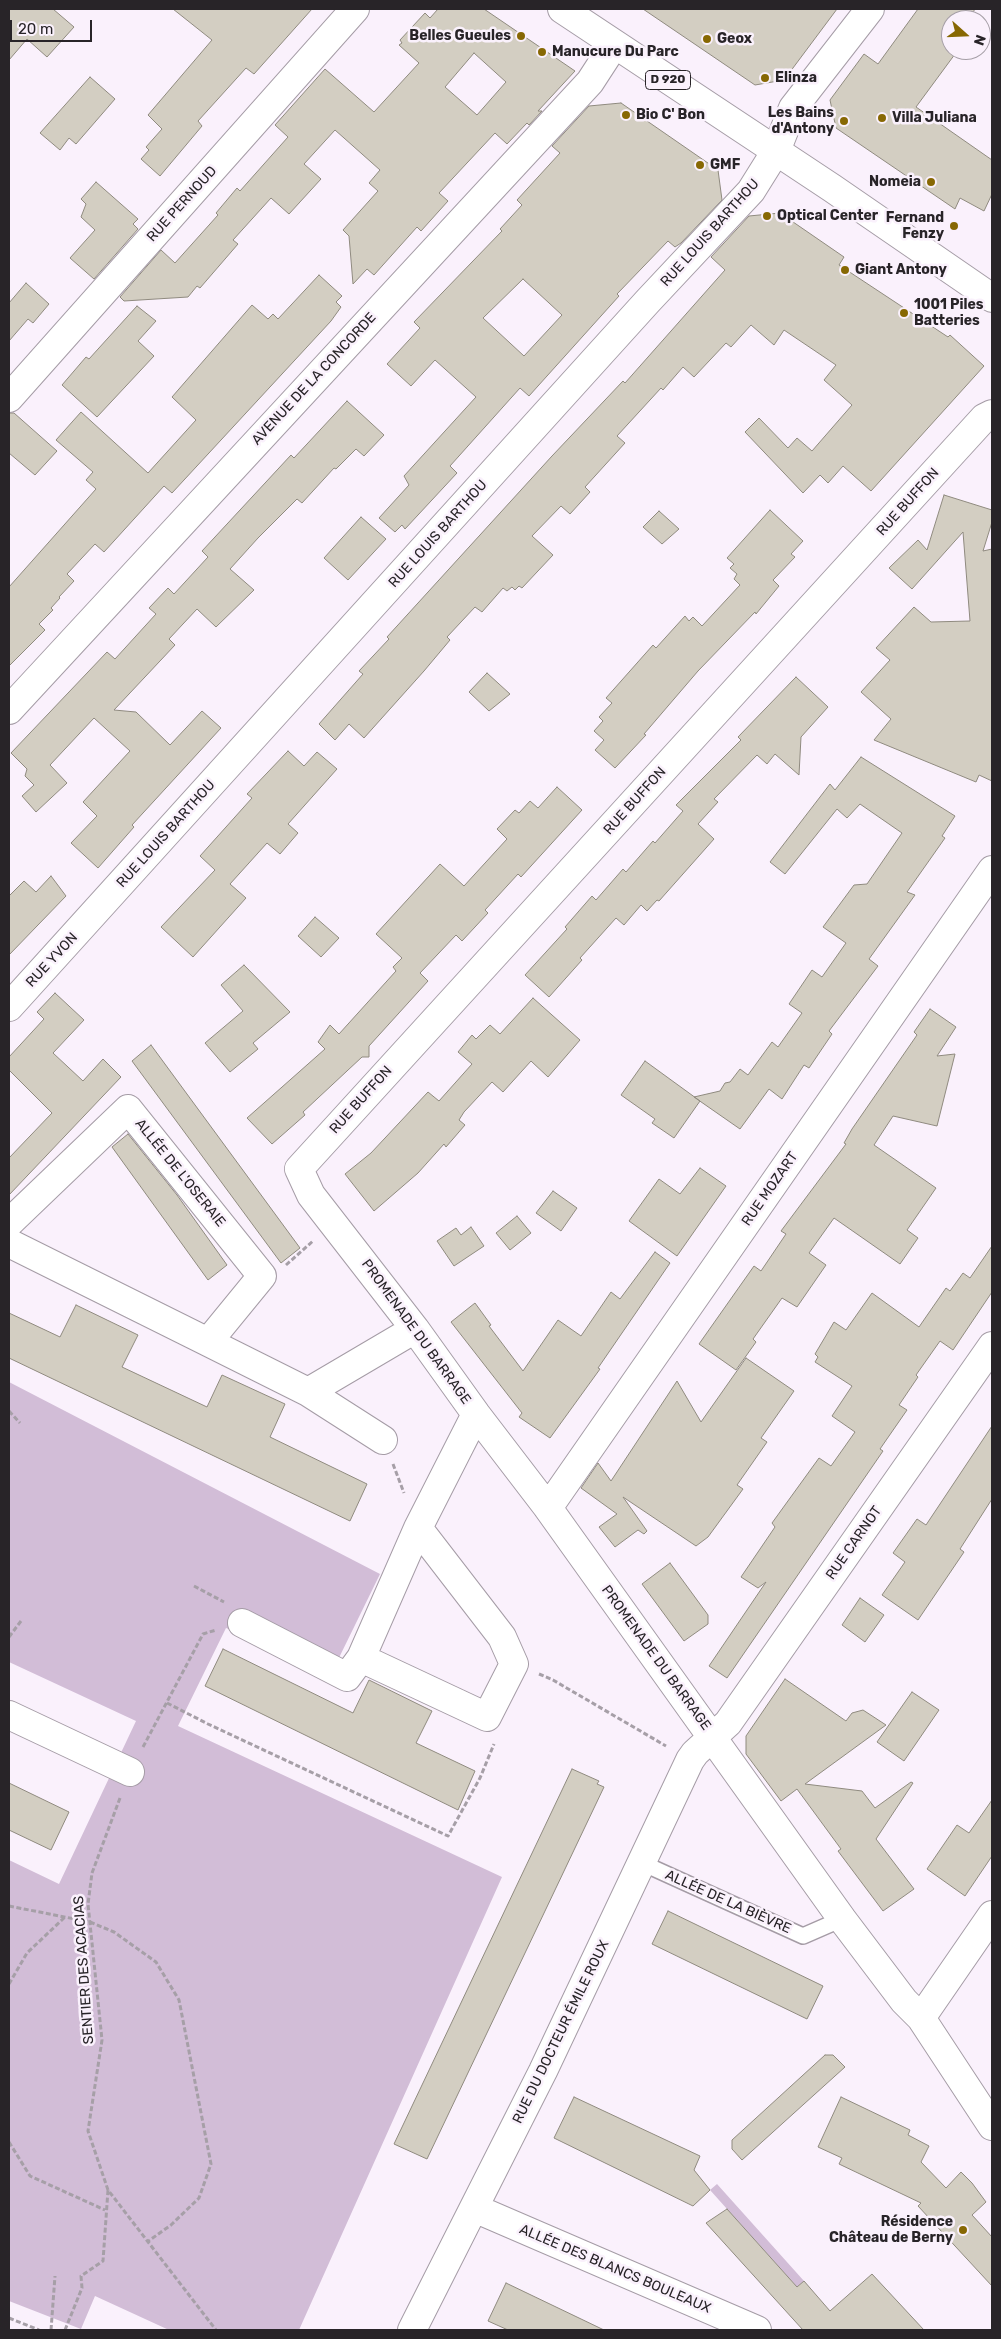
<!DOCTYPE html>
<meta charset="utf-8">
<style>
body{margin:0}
#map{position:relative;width:1001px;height:2339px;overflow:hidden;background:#faf1fc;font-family:Rubik,sans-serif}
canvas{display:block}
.frame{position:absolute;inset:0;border:10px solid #282428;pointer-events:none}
.north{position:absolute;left:941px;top:10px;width:50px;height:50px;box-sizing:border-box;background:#faf1fc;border:1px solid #a69fa7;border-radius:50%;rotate:110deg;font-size:14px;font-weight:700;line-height:20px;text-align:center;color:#282428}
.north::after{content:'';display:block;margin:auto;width:18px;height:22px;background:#876803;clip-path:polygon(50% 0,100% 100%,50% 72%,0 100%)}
.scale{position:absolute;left:10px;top:20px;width:82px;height:22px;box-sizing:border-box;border:2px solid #282428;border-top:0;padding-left:6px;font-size:15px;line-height:18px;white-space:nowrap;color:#282428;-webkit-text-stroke:4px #faf1fc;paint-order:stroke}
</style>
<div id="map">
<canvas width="1001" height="2339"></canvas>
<div class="frame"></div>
<div class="north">N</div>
<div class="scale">20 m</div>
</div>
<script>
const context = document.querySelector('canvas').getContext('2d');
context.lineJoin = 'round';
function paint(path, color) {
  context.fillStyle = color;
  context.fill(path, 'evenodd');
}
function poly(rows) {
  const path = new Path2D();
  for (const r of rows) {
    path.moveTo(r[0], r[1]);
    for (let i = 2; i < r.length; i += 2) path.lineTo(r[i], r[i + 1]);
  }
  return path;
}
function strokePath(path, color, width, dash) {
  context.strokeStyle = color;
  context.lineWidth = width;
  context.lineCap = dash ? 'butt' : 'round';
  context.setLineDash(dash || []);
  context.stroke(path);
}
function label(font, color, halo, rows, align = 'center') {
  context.font = font + ' Rubik,sans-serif';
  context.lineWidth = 5;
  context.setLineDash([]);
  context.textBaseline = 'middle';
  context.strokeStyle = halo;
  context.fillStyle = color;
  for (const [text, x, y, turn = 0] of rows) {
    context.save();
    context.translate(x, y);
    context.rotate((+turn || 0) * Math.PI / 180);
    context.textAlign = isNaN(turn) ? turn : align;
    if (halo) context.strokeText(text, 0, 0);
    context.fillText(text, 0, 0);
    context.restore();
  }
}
const green = poly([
 [9,1382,380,1574,333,1670,226,1628,178,1726,502,1877,299,2330,169,2330,95,2296,81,2329,9,2301,9,1860,59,1884,136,1721,9,1662],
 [717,2184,804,2281,797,2287,710,2190]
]);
const building = poly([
 [9,9,53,9,74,27,47,57,27,39,9,60,9,9],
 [173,9,312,9,254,74,246,68,198,121,202,126,160,176,141,159,149,150,146,147,162,129,148,115,212,40,173,9],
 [438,9,484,9,575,71,538,111,542,111,529,125,527,123,507,144,495,133,439,193,448,201,421,231,417,227,374,275,367,269,353,284,349,236,343,230,378,191,369,183,380,170,335,130,304,164,321,179,289,214,271,198,233,240,238,244,200,288,197,286,188,297,124,301,120,297,161,250,175,263,218,215,216,213,237,188,240,191,288,137,275,125,325,69,374,112,419,63,399,45,402,43,400,40,425,13,430,18,438,9],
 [474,53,506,82,477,115,445,87,474,53],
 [643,9,837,9,784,80,755,85,643,9],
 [918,9,975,9,968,20,951,20,951,50,958,50,916,107,992,160,992,194,984,211,960,198,955,209,836,128,830,100,864,54,878,64,918,9],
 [90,77,115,99,76,144,69,138,60,150,40,133,90,77],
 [621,103,718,170,722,200,681,243,675,247,668,241,617,294,619,296,529,396,520,388,450,466,457,473,405,529,402,525,395,532,379,518,409,485,404,476,476,397,435,360,411,386,387,364,420,328,414,322,502,231,500,229,522,205,517,200,560,153,552,146,589,106,621,103],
 [523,279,562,315,524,356,483,318,523,279],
 [96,182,138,219,133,224,138,229,94,279,70,258,95,230,81,217,86,204,81,199,96,182],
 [780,213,844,257,839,265,948,337,950,335,984,366,871,491,843,466,828,483,820,475,803,493,745,432,759,418,788,448,797,438,812,451,852,405,824,380,836,365,784,330,774,345,751,325,731,347,726,343,694,377,683,367,663,390,661,388,617,436,625,443,585,487,590,492,570,514,561,506,532,536,553,555,522,588,519,586,515,590,512,587,507,591,503,588,482,612,475,607,447,637,450,640,424,671,364,738,349,724,335,740,319,724,363,674,359,671,389,639,387,637,552,456,623,381,625,383,725,270,711,257,749,216,780,213],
 [319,275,342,296,336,302,341,307,331,321,172,493,164,486,104,552,95,544,67,574,74,581,59,597,60,598,51,608,53,610,39,624,45,630,9,666,9,587,96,489,86,480,93,472,56,440,81,412,148,473,196,420,172,397,252,305,268,319,273,314,278,319,319,275],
 [26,283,49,304,33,323,28,319,9,341,9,303,26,283],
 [137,306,156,321,138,341,154,356,97,417,62,385,86,357,89,359,137,306],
 [347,401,384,435,364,456,356,449,336,469,334,468,302,503,297,499,258,538,230,569,254,590,216,627,197,609,169,639,175,645,114,710,136,712,170,745,202,711,221,728,132,825,134,827,98,868,71,843,97,816,83,802,130,751,94,718,50,765,67,783,36,812,22,796,34,785,25,776,27,769,11,753,107,652,115,659,156,614,149,608,168,588,174,594,208,557,202,551,291,455,294,458,347,401],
 [9,413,14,413,57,451,35,475,9,453,9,413],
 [944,495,992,510,992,522,983,551,992,549,992,781,979,775,976,782,874,740,891,719,861,692,890,660,876,648,914,607,931,622,970,621,963,532,912,589,889,568,918,540,927,550,944,495],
 [770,510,803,541,791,554,795,557,773,580,779,586,756,614,755,612,698,671,644,734,646,735,615,768,595,750,604,740,594,731,603,721,599,717,612,703,606,698,653,645,656,648,685,616,689,621,693,617,702,626,740,585,734,579,737,574,730,568,734,564,727,558,770,510],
 [659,511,679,529,662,544,643,527,659,511],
 [361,517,386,539,348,580,324,558,361,517],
 [487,673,510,694,489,711,469,692,487,673],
 [796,677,828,707,801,737,799,775,775,754,767,764,757,755,714,799,718,802,698,824,714,839,659,901,657,900,647,911,641,905,624,925,616,918,580,958,582,960,549,997,525,975,567,929,565,927,592,896,596,900,623,869,626,872,653,841,655,843,683,811,676,805,741,740,738,737,796,677],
 [288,751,304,766,317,752,337,769,288,824,298,833,280,854,267,843,230,884,246,898,193,957,161,927,215,870,200,856,252,798,247,794,288,751],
 [861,757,955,816,942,836,945,838,907,892,915,895,869,959,878,966,829,1031,832,1034,809,1068,804,1065,782,1099,769,1089,740,1129,694,1097,720,1091,725,1083,730,1082,740,1069,748,1075,772,1042,778,1047,802,1013,789,1004,812,970,822,977,846,943,823,927,854,885,867,884,902,833,860,804,847,818,837,809,785,874,770,862,830,784,835,790,861,757],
 [557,787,582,810,521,877,518,874,485,910,488,913,462,941,456,935,420,973,428,981,369,1046,369,1057,362,1057,303,1112,305,1115,272,1144,247,1118,325,1049,318,1042,330,1025,339,1034,396,971,393,967,402,958,376,934,440,864,464,886,507,839,497,829,515,810,519,813,530,801,538,808,557,787],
 [51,876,66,896,9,955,9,896,24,881,36,892,51,876],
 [315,917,339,938,321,957,298,936,315,917],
 [244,965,290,1012,253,1043,258,1049,230,1072,205,1043,243,1011,221,985,244,965],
 [55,993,84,1020,53,1053,83,1081,103,1059,121,1077,9,1195,9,1158,52,1113,9,1070,9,1057,44,1019,37,1012,55,993],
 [533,998,580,1040,548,1077,531,1061,503,1092,492,1082,464,1112,459,1120,465,1125,446,1147,444,1144,418,1173,374,1211,345,1174,371,1153,428,1092,439,1101,472,1064,458,1052,472,1035,476,1039,490,1025,500,1034,533,998],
 [930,1009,956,1027,937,1056,955,1054,937,1126,893,1116,874,1145,936,1188,907,1230,918,1238,900,1264,834,1218,809,1253,826,1265,797,1307,782,1298,753,1339,756,1342,736,1370,699,1344,754,1266,761,1271,786,1234,781,1231,846,1144,844,1143,852,1129,917,1035,914,1032,930,1009],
 [151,1045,300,1248,281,1263,132,1061,151,1045],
 [645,1061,700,1101,674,1138,652,1123,655,1119,621,1095,645,1061],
 [128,1134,177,1195,227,1265,208,1280,112,1147,128,1134],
 [700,1168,726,1186,677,1256,629,1221,659,1179,680,1194,700,1168],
 [553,1191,577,1208,561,1231,536,1213,553,1191],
 [517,1216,531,1233,510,1250,496,1233,517,1216],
 [471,1227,484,1246,454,1266,437,1241,456,1228,461,1235,471,1227],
 [992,1246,992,1292,953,1350,940,1341,916,1375,918,1377,899,1405,907,1410,880,1449,883,1451,727,1678,709,1666,766,1582,758,1588,741,1577,775,1527,772,1523,819,1458,831,1466,855,1432,832,1416,852,1386,815,1362,818,1357,815,1354,834,1322,846,1330,872,1293,919,1327,946,1288,950,1291,963,1273,970,1278,992,1246],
 [655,1252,670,1263,598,1368,600,1369,550,1438,519,1417,522,1413,451,1322,475,1303,491,1325,489,1326,523,1371,558,1320,581,1336,611,1292,620,1299,655,1252],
 [76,1305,138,1335,122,1367,207,1407,222,1375,285,1404,270,1437,367,1484,350,1521,9,1358,9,1313,60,1337,76,1305],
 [746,1358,794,1391,761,1438,767,1442,737,1485,743,1489,708,1537,696,1546,623,1497,647,1531,644,1534,638,1530,615,1547,599,1527,617,1514,581,1488,598,1463,611,1481,677,1381,701,1422,746,1358],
 [992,1426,992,1499,960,1549,964,1552,918,1620,882,1595,905,1562,893,1553,917,1519,926,1525,992,1426],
 [670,1563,708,1615,708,1624,684,1641,642,1584,670,1563],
 [860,1598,884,1615,865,1642,842,1625,860,1598],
 [223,1649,353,1713,369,1680,432,1711,416,1743,475,1771,458,1810,205,1686,223,1649],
 [785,1679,846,1721,852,1713,863,1710,886,1725,805,1784,862,1791,875,1808,911,1782,913,1783,876,1839,914,1889,883,1911,838,1851,841,1849,797,1789,781,1801,746,1754,746,1736,785,1679],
 [912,1692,939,1710,904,1761,877,1742,912,1692],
 [572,1769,599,1781,597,1784,604,1787,427,2159,394,2144,572,1769],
 [9,1783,69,1812,51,1850,9,1830,9,1783],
 [992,1800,992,1856,965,1896,927,1869,957,1825,969,1833,992,1800],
 [668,1911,823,1986,807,2019,652,1944,668,1911],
 [825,2055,833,2055,845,2067,742,2160,732,2149,732,2140,825,2055],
 [574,2097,700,2156,694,2170,710,2190,693,2206,554,2138,574,2097],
 [841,2097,910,2130,908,2135,929,2146,921,2162,946,2188,961,2172,972,2183,986,2202,972,2215,992,2237,992,2286,918,2206,921,2203,839,2164,842,2158,818,2147,841,2097],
 [727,2209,797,2287,804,2281,830,2311,872,2274,924,2330,803,2330,706,2223,727,2209],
 [506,2283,604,2330,508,2330,488,2321,506,2283]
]);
const path = poly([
 [286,1265,313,1241],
 [9,1411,20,1423],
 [393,1464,404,1493],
 [194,1586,224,1602],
 [9,1637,21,1621],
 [539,1674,553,1680,666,1746],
 [167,1703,208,1724,448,1836,480,1778,494,1744],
 [143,1747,203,1634,216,1630],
 [120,1798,92,1873,88,1904,102,2040,88,2131,108,2190,216,2330],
 [9,1906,90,1922,114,1932,156,1962,179,2000,211,2164,199,2198,171,2225,147,2242],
 [9,1984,27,1953,65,1917],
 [9,2142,30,2176,105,2210],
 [9,2318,39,2330],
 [51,2330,55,2276],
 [65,2330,82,2288,81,2276,103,2261,108,2190]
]);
const service = poly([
 [642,1863,803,1936,842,1919]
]);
const minor = poly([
 [9,398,355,9],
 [992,414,984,418,299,1169,311,1195,415,1329,476,1414,548,1508,842,1919,904,2001,921,2018,992,2126],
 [9,710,590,82,614,45],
 [9,1007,647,302,751,191,776,151,793,108,870,9],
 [9,1223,128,1109,262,1276,208,1342,9,1243],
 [208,1342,308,1392,383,1440],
 [308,1392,415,1329],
 [548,1508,992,870],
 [418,1528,502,1637,514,1664,487,1717,361,1658,418,1528,476,1414],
 [242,1623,347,1677,361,1658],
 [9,1715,130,1772],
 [921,2018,992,1915],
 [474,2208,757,2330],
 [412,2330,543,2071,690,1760,695,1753,728,1723,992,1346]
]);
const primary = poly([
 [562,9,832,188,992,298]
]);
const markers = [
 [521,36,5,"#876803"],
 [707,39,5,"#876803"],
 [542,52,5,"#876803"],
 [765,78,5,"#876803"],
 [626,115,5,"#876803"],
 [882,118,5,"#876803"],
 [844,121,5,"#876803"],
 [700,165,5,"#876803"],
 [931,182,5,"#876803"],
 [767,216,5,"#876803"],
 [954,226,5,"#876803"],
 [845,270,5,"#876803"],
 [904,313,5,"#876803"],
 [963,2230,5,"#876803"]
];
const shields = [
 [668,80,45]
];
const shieldNames = [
 ["D 920",668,80]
];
const poiNames = [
 ["Belles Gueules",511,36,"right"],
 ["Geox",717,39],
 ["Manucure Du Parc",552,52],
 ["Elinza",775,78],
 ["Les Bains",834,113,"right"],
 ["d'Antony",834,129,"right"],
 ["Bio C' Bon",636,115],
 ["Villa Juliana",892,118],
 ["GMF",710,165],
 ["Nomeia",921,182,"right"],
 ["Optical Center",777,216],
 ["Fernand",944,218,"right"],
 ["Fenzy",944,234,"right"],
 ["Giant Antony",855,270],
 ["1001 Piles",914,305],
 ["Batteries",914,321],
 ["Résidence",953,2222,"right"],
 ["Château de Berny",953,2238,"right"]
];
const streetNames = [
 ["RUE PERNOUD",182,204,-48],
 ["RUE LOUIS BARTHOU",710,233,-48],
 ["AVENUE DE LA CONCORDE",314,379,-47],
 ["RUE BUFFON",908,502,-48],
 ["RUE LOUIS BARTHOU",438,534,-48],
 ["RUE BUFFON",635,801,-48],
 ["RUE LOUIS BARTHOU",166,834,-48],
 ["RUE YVON",52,960,-47],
 ["RUE BUFFON",361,1100,-48],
 ["ALLÉE DE L'OSERAIE",180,1173,51],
 ["RUE MOZART",770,1189,-55],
 ["PROMENADE DU BARRAGE",416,1332,54],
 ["RUE CARNOT",854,1543,-55],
 ["PROMENADE DU BARRAGE",656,1658,54],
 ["ALLÉE DE LA BIÈVRE",728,1902,24],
 ["SENTIER DES ACACIAS",84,1970,-94],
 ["RUE DU DOCTEUR ÉMILE ROUX",561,2032,-64],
 ["ALLÉE DES BLANCS BOULEAUX",615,2269,23]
];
paint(green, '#d2bdd7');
paint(building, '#d3cec2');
strokePath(building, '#8f8a7f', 1);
strokePath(service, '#a59ca6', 18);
strokePath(minor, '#a59ca6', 30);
strokePath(primary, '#a59ca6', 30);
strokePath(path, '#a69fa7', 3, [5, 2.5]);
strokePath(service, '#fff', 15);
strokePath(minor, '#fff', 28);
strokePath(primary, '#fff', 28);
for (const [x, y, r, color] of markers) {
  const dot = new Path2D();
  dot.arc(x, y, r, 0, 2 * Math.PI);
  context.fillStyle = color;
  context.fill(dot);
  strokePath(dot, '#faf1fc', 2);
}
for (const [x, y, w] of shields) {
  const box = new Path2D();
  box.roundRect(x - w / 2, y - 9.5, w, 19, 4);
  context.fillStyle = '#faf1fc';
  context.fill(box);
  strokePath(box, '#282428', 1);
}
label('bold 12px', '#282428', null, shieldNames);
label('bold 14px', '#282428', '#faf1fc', poiNames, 'left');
label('14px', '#282428', '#faf1fc', streetNames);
</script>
